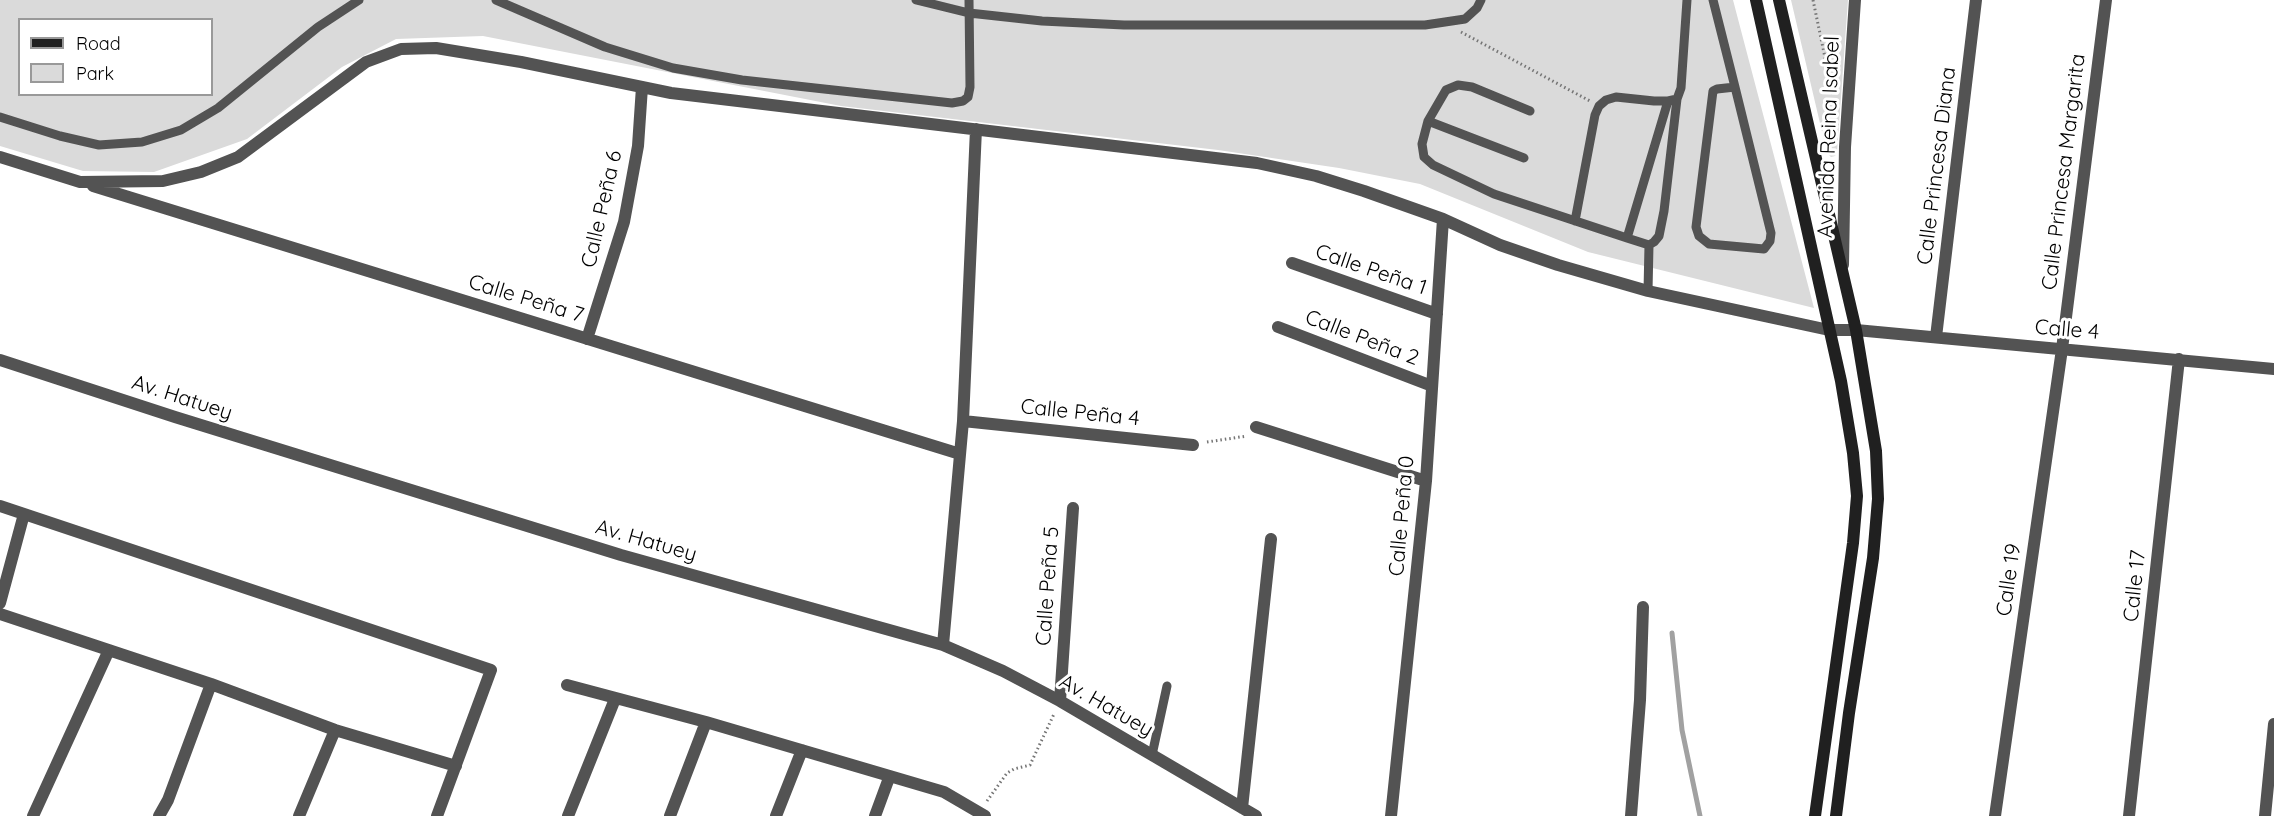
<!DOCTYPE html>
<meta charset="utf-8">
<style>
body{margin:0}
#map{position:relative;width:2274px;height:816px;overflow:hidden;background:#fff;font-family:Quicksand,sans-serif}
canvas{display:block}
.legend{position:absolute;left:18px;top:18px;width:195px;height:78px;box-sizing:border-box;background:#fff;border:2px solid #999;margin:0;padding:8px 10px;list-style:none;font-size:18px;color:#000}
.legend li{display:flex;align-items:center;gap:12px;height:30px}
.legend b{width:30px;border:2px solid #999}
</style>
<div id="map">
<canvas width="2274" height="816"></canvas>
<ul class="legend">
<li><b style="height:8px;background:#202020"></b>Road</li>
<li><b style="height:16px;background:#dadada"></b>Park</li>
</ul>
</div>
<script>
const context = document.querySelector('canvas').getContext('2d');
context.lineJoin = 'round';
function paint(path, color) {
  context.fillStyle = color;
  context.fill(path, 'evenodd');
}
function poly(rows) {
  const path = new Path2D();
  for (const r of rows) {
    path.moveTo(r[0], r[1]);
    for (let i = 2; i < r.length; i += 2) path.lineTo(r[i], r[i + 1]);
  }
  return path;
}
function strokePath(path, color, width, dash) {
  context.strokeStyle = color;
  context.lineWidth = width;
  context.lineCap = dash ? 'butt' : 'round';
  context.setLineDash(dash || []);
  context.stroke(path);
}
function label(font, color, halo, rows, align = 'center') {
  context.font = font + ' Quicksand,sans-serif';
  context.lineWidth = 6;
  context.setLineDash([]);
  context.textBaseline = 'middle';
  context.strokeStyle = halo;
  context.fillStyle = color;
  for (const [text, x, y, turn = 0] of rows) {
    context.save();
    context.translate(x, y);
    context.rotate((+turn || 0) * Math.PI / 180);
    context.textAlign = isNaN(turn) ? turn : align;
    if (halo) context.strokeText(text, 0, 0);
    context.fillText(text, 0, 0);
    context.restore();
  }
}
const green = poly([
 [0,0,1733,0,1814,308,1588,252,1420,184,1339,168,1218,150,841,106,483,36,396,39,342,67,247,139,154,172,83,171,0,146],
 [20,20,212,20,212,94,20,94],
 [1791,0,1848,0,1837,152,1835,156,1831,157,1827,153]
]);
const stream = poly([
 [1672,633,1682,730,1700,816]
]);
const path = poly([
 [1813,0,1833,96],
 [1461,32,1590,101],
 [1207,442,1247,436],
 [987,801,1007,773,1014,769,1030,765,1054,714]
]);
const service = poly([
 [496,0,605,47,673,68,742,80,952,103,963,101,968,97,970,87,969,0],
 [916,0,969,13,1042,21,1124,25,1425,25,1465,19,1477,8,1481,0],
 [1713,0,1735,87,1771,233,1770,241,1764,249,1709,244,1699,236,1696,227,1713,91,1717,89,1735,87],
 [1530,111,1472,87,1458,85,1446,90,1428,121,1422,144,1424,157,1433,165,1494,194,1627,238,1649,245,1654,242,1659,236,1664,211,1677,99,1681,88,1687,0],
 [0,117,60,136,99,145,142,142,181,130,218,108,318,27,359,0],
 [1428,121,1524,158],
 [1575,221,1595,115,1599,106,1606,100,1616,97,1654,101,1668,101,1677,99],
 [1627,238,1668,101],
 [1648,291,1649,245],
 [1152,755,1167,686]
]);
const minor = poly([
 [0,157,80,182,163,181,201,172,238,157,366,62,401,49,436,48,521,62,671,93,1257,163,1316,176,1364,191,1443,219,1500,245,1558,265,1648,291,1829,330,1856,330,2274,369],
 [93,186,960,454],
 [1292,263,1437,314],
 [1843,265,1845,147,1855,0],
 [1278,327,1432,386],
 [1936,337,1976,0],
 [587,339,624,222,638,146,642,87],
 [0,360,175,417,621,555,943,645,1003,671,1060,701,1256,816],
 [963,421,1193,445],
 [1256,427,1426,481],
 [0,506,491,670,437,816],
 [0,603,24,514],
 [0,614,211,684,335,730,456,766],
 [943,645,963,421,976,129],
 [567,685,706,722,944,792,985,816],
 [1060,701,1073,508],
 [1242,808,1271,539],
 [33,816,109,650],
 [159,816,168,800,211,684],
 [299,816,335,730],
 [568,816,615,699],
 [670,816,706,722],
 [776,816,802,750],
 [875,816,889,778],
 [1391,816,1426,481,1443,219],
 [1631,816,1640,700,1643,607],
 [1995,816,2062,349,2106,0],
 [2129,816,2179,359],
 [2265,816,2274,724]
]);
const secondary = poly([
 [1756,0,1841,381,1853,453,1857,496,1853,543,1815,816],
 [1779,0,1856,330,1876,451,1878,499,1873,558,1849,713,1836,816]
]);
const streetNames = [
 ["Avenida Reina Isabel",1829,137,-88],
 ["Calle Princesa Diana",1937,166,-83],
 ["Calle Princesa Margarita",2064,172,-83],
 ["Calle Peña 6",602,209,-77],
 ["Calle Peña 1",1371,270,19],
 ["Calle Peña 7",526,299,17],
 ["Calle 4",2067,330,5],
 ["Calle Peña 2",1362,338,21],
 ["Av. Hatuey",182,398,18],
 ["Calle Peña 4",1080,413,6],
 ["Calle Peña 0",1402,516,-85],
 ["Av. Hatuey",646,541,16],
 ["Calle 19",2009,580,-82],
 ["Calle Peña 5",1048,586,-86],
 ["Calle 17",2135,586,-84],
 ["Av. Hatuey",1106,706,30]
];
paint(green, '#dadada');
strokePath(stream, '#a1a1a1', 5);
strokePath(path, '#757575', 3, [1.5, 3]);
strokePath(service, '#535353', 9);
strokePath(minor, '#535353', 12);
strokePath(secondary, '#202020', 12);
label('21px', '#000', '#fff', streetNames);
</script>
